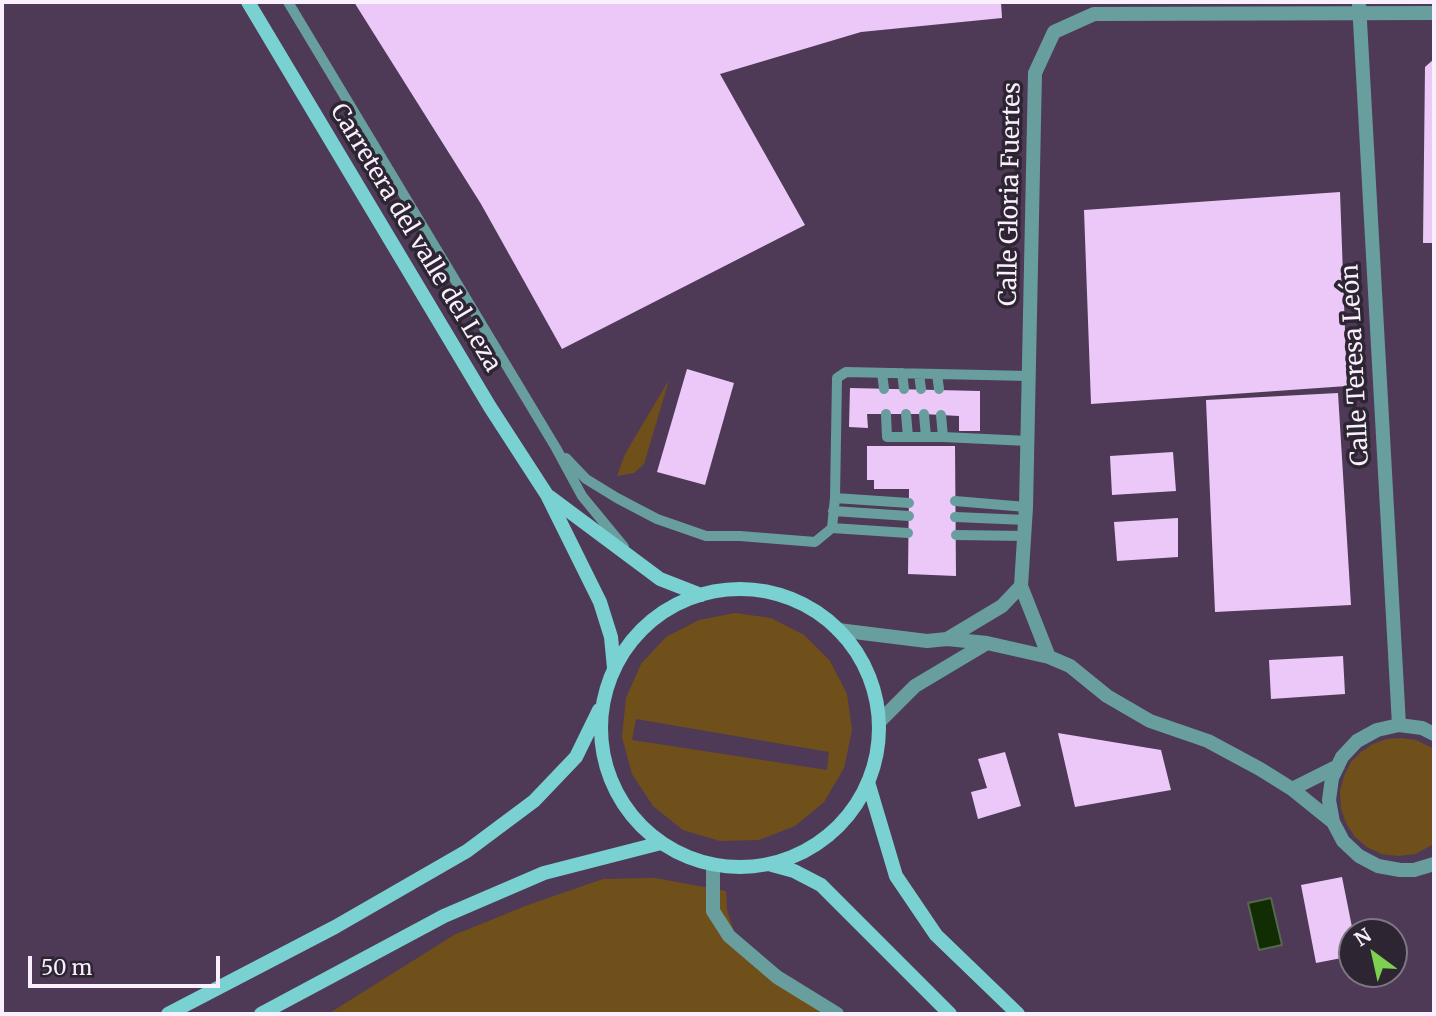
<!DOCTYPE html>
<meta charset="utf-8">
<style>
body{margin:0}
#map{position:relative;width:1436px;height:1016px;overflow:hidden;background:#4e3a56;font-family:Merriweather,serif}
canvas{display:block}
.frame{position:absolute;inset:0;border:4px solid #f9effd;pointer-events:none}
.north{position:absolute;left:1338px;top:918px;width:70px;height:70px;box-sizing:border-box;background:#2e2532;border:2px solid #7f7683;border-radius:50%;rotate:327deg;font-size:19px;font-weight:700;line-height:28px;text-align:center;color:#f9effd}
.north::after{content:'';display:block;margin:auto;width:24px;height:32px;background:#7ed053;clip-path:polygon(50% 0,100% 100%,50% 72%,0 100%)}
.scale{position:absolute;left:28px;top:956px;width:192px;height:32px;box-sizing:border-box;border:4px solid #f9effd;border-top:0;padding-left:9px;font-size:21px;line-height:24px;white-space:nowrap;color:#f9effd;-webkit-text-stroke:5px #2e2532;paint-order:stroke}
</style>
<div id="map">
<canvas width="1436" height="1016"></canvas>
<div class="frame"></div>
<div class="north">N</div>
<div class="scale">50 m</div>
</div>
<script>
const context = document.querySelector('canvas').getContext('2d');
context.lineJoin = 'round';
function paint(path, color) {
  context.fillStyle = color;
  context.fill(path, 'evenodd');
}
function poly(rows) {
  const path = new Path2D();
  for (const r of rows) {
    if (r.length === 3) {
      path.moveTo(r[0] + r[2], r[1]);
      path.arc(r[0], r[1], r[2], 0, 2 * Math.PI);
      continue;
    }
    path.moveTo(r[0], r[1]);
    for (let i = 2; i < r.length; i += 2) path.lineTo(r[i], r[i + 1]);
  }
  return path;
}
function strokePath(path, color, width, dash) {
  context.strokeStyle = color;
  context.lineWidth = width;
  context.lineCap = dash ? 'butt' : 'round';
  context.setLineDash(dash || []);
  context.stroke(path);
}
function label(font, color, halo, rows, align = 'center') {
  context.font = font + ' Merriweather,serif';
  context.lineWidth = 7;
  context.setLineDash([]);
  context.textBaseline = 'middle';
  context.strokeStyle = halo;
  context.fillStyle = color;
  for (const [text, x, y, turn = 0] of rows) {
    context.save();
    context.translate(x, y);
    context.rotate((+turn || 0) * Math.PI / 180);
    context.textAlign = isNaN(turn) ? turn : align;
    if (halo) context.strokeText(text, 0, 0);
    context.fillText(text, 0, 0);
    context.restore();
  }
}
const green = poly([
 [669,380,644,464,634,473,617,476,625,454],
 [735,613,771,618,804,635,830,661,847,694,852,730,844,768,824,802,795,826,759,840,720,841,683,830,653,806,632,774,622,737,626,698,641,664,666,637,699,620],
 [636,719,829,752,827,770,632,740],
 [1401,738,1416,740,1434,749,1434,844,1415,854,1398,856,1382,854,1367,847,1355,837,1346,823,1341,808,1340,791,1344,776,1351,762,1361,752,1373,744,1387,739],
 [655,878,726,891,727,910,736,938,832,1014,328,1014,454,935,528,905,603,879]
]);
const water = poly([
 [1271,898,1282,945,1259,950,1248,903,1271,898]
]);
const building = poly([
 [354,2,1001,2,1002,18,861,32,720,74,805,225,562,349,481,204],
 [1434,59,1434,243,1423,243,1425,67],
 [1340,192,1347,386,1091,404,1084,210],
 [687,369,734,383,705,485,657,472],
 [850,388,980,391,980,431,959,431,959,416,924,414,867,414,868,428,849,427],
 [1338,393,1351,605,1215,612,1206,400],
 [867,446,955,446,956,576,908,574,909,489,874,489,874,480,867,480],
 [1173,452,1176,491,1112,495,1110,456],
 [1178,518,1178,557,1117,561,1114,522],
 [1343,656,1345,694,1271,699,1269,660],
 [1058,733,1161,750,1171,790,1075,807],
 [1005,752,1021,806,978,819,971,792,987,788,978,759],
 [1342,877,1353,932,1352,956,1316,963,1301,885]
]);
const lane = poly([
 [288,2,556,448,582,496,624,547],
 [882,373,884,389],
 [902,373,904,389],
 [919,374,921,389],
 [937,374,939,389],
 [886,414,887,437,908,437],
 [906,414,908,437,926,437],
 [924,414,926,437,943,437],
 [941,415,943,437,1028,441],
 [566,458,586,479,617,498,657,519,706,536,740,536,815,542,832,528,835,498,909,503],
 [835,498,837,378,846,372,1029,376],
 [955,501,1026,507],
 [833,511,909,516],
 [955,517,1026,520],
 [832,528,908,533],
 [956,535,1025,536]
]);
const street = poly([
 [1359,3,1399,725],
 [1021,586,1026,507,1035,73,1054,32,1094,14,1434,13],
 [838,630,927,641,947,639,987,643,1049,657,1070,666,1107,696,1150,721,1208,741,1260,769,1292,789,1333,822],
 [947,639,1002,606,1021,586,1049,657],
 [879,722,915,686,987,643],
 [1434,734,1422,728,1399,725,1377,730,1357,741,1342,757,1332,778,1329,800,1333,822,1343,841,1359,856,1378,866,1400,870,1414,870,1434,864],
 [1292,789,1338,766],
 [713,865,713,911,729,936,777,977,837,1014]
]);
const secondary = poly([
 [248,2,490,407,547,495,600,602,611,637,614,668],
 [550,497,660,579,701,595],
 [740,728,139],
 [868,782,896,876,936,935,1018,1014],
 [772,865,794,871,821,885,950,1014],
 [168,1014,335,927,467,851,534,801,576,757,599,710],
 [261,1014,444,916,544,873,661,843]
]);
const streetNames = [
 ["Calle Gloria Fuertes",1011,194,-89],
 ["Carretera del valle del Leza",415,238,59],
 ["Calle Teresa León",1356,365,-93]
];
paint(green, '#70501a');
paint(water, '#122d03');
strokePath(water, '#57674e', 2);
paint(building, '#ebc8f8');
strokePath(lane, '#699e9e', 10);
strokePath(street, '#699e9e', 14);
strokePath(secondary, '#7ad1d2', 14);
label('24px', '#f9effd', '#2e2532', streetNames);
</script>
